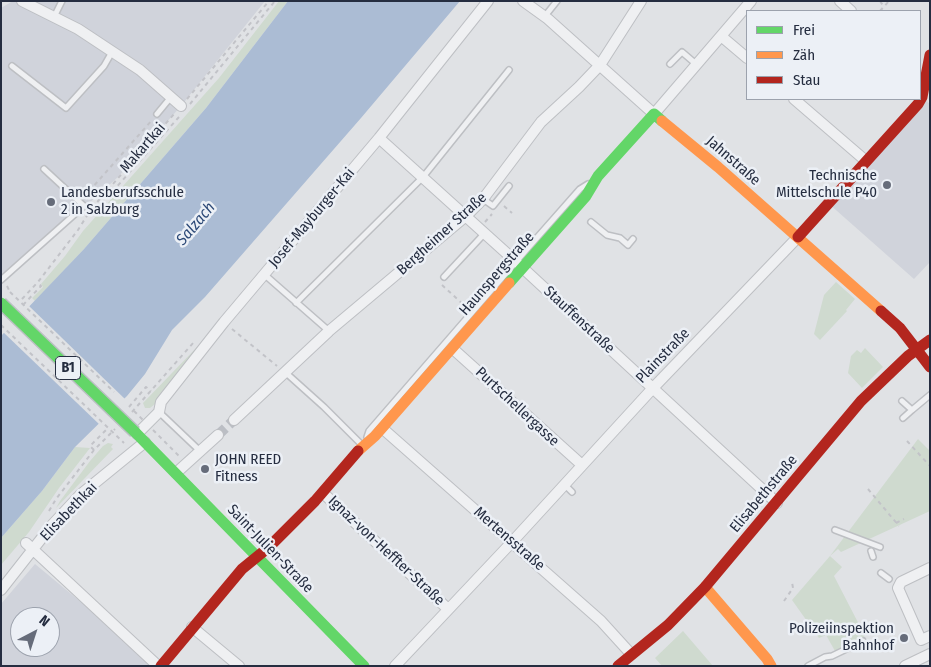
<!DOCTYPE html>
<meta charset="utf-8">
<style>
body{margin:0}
#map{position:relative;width:931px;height:667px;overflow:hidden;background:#e0e2e5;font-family:"Fira Sans Condensed",sans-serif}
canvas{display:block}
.frame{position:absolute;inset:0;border:2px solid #252d40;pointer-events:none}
.legend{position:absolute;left:746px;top:10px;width:175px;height:90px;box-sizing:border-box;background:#ecf0f6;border:1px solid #9ca2ad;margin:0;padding:6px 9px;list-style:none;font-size:15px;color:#252d40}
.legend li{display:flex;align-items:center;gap:10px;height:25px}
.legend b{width:25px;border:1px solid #9ca2ad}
.north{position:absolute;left:10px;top:607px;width:50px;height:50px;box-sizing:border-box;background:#ecf0f6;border:1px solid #9ca2ad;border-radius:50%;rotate:40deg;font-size:14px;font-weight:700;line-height:20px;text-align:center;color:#252d40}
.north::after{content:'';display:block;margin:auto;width:18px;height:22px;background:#666c7a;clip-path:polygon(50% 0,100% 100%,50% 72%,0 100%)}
</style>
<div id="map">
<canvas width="931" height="667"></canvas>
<div class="frame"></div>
<ul class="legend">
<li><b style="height:6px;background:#63d668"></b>Frei</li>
<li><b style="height:6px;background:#ff974d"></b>Zäh</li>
<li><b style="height:6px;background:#b3261e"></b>Stau</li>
</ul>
<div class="north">N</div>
</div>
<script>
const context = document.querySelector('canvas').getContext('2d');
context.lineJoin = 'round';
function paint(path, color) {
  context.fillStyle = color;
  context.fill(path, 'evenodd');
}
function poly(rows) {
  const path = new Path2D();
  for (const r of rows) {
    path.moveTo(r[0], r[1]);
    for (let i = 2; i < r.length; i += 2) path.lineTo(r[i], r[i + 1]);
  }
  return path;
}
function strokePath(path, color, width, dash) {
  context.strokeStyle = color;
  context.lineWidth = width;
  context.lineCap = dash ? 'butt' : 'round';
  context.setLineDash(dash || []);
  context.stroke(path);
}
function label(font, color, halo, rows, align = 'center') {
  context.font = font + ' "Fira Sans Condensed",sans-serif';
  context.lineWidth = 5;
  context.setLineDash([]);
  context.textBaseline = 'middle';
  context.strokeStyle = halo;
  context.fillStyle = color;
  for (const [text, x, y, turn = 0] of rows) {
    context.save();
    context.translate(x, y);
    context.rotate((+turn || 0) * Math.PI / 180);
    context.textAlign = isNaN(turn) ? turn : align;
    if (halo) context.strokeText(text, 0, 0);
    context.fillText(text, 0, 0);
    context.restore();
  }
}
const built = poly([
 [13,1,265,1,181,106,118,177,75,216,1,277,1,8],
 [922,97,930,104,930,262,914,279,828,203],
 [35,564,158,666,1,666,1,604],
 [20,617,50,617,50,647,20,647]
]);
const green = poly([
 [279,1,288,1,206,108,84,249,35,301,32,298,43,287,41,284,65,256,83,231,219,78],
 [836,282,855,299,846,310,847,311,820,340,814,334,824,295],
 [199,345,200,347,155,404,150,408,145,408,143,403],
 [865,348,883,367,862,388,848,373,851,356,857,350,861,353],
 [918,439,930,451,930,511,841,552,838,549,830,556,842,567,834,576,865,636,835,651,826,635,819,638,792,600,830,556],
 [108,443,113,444,111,447,113,449,56,508,60,501,90,461,103,446],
 [75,447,90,448,59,488,29,532,1,565,1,538,42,491],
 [683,631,713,666,662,666,655,658]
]);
const water = poly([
 [288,1,460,1,361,118,205,297,172,330,145,374,127,396,75,447,42,491,1,538,1,336,84,249,206,108]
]);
const pier = poly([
 [28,305,127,401,100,425,3,332]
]);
const streetTunnel = poly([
 [218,435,234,420]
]);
const path = poly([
 [880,1,884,7],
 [880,11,889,1],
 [187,99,269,1],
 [190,104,275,1],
 [84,197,152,120],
 [504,206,512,213],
 [92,208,174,114],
 [89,212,96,210,179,117],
 [485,222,492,214],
 [442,285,466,307],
 [7,286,10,292],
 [22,299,38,282,78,230,88,214],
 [23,305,41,286,38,282],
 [1,327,2,326],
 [232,329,277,366],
 [129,407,146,387,151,391],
 [132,412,194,342],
 [153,430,180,457],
 [907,441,930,466],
 [94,450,90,446,108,428],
 [868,489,899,526],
 [49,511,56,499,94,450,115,429],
 [896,523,904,519],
 [784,601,793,588,792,582],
 [871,643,878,639]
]);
const lane = poly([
 [545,16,557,1],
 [54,17,62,1],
 [670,64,682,52,696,64],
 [12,66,66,108,104,66,112,52],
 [157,114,171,97],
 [483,199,493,206,509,186],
 [591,222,607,235,620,238,628,245,633,239],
 [265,275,329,331],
 [444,277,484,234],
 [1,280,84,206,44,169],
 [296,303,423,177,509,70],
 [285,372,324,407,362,445],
 [902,401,912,410,903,418],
 [912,410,930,395],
 [159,412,200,451],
 [367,437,369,431,527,249,580,189,588,184],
 [565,485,572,492],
 [835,530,880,547],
 [871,551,873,557],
 [881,573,889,579],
 [808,666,825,657,832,656,863,641]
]);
const street = poly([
 [22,1,78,29,140,70,181,106],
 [523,1,548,19,654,114,751,1],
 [840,1,851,11],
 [721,36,747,58],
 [794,99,866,161],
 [379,138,513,259,777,503],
 [452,348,582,465],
 [234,420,329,331,466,216,483,199,541,122,579,87,600,65,641,1],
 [382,428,601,621,631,654],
 [137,434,159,412,161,402,224,322,379,138,488,1],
 [176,473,218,435],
 [323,493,448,609],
 [26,543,158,666],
 [930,568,901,582,898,588,921,640,930,636],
 [1,590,52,525,80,495,145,442],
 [192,627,239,666],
 [395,666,512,542,653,388,798,237],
 [905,666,930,654]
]);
const fast = poly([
 [509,283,586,196,598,176,654,114,662,121],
 [135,432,364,666]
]);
const slow = poly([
 [662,121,718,167,881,311],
 [358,451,375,436,509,283],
 [705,587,767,659,771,666]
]);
const jam = poly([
 [798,237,918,104,922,97,930,55],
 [881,311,900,328,930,367],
 [161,666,242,569,269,547,315,501,358,451],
 [618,666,668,625,705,587,861,401,908,356,930,340]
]);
const pathBridge = poly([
 [10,292,114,392],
 [1,325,124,443],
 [134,411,145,422]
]);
const fastBridge = poly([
 [1,303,135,432]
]);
const markers = [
 [887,185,5,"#666c7a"],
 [51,202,5,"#666c7a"],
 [205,469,5,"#666c7a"],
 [904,638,5,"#666c7a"]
];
const shields = [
 [68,368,25]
];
const shieldNames = [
 ["B1",68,368]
];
const streetNames = [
 ["Makartkai",143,148,-49],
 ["Jahnstraße",733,161,41],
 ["Josef-Mayburger-Kai",312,218,-50],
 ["Bergheimer Straße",442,234,-42],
 ["Haunspergstraße",497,274,-49],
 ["Stauffenstraße",579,320,43],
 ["Plainstraße",663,356,-46],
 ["Purtschellergasse",517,407,43],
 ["Elisabethstraße",764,494,-50],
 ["Elisabethkai",69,512,-46],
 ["Mertensstraße",509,539,41],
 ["Saint-Julien-Straße",270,549,46],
 ["Ignaz-von-Heffter-Straße",386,551,43]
];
const poiNames = [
 ["Technische",877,176],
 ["Mittelschule P40",877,193],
 ["Landesberufsschule",61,193,"left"],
 ["2 in Salzburg",61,210,"left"],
 ["JOHN REED",215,460,"left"],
 ["Fitness",215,477,"left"],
 ["Polizeiinspektion",894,629],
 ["Bahnhof",894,646]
];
const waterNames = [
 ["Salzach",196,224,-50]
];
paint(built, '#d0d3db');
paint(green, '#cfdacf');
paint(water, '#abbcd4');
paint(pier, '#e0e2e5');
strokePath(streetTunnel, '#bbbec4', 10, [10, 5]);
strokePath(lane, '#bdbfc3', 8);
strokePath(street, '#bdbfc3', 12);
strokePath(path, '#c2c3c8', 2, [4, 4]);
strokePath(lane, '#eff0f2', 5);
strokePath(street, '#eff0f2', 10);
strokePath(fast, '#63d668', 11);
strokePath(slow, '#ff974d', 11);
strokePath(jam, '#b3261e', 11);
strokePath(fastBridge, '#bbbfc3', 14, []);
strokePath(pathBridge, '#c2c3c8', 2, [4, 4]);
strokePath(fastBridge, '#63d668', 11);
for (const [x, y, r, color] of markers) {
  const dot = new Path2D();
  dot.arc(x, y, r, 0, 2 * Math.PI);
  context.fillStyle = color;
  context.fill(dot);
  strokePath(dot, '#ecf0f6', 2);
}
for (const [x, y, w] of shields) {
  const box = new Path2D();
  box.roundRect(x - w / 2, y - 11.5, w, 23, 4);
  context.fillStyle = '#ecf0f6';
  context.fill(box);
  strokePath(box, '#252d40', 1);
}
label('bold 14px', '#252d40', null, shieldNames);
label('15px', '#252d40', '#ecf0f6', streetNames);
label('15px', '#252d40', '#ecf0f6', poiNames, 'right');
label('italic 16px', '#2c4977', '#ecf0f6', waterNames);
</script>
